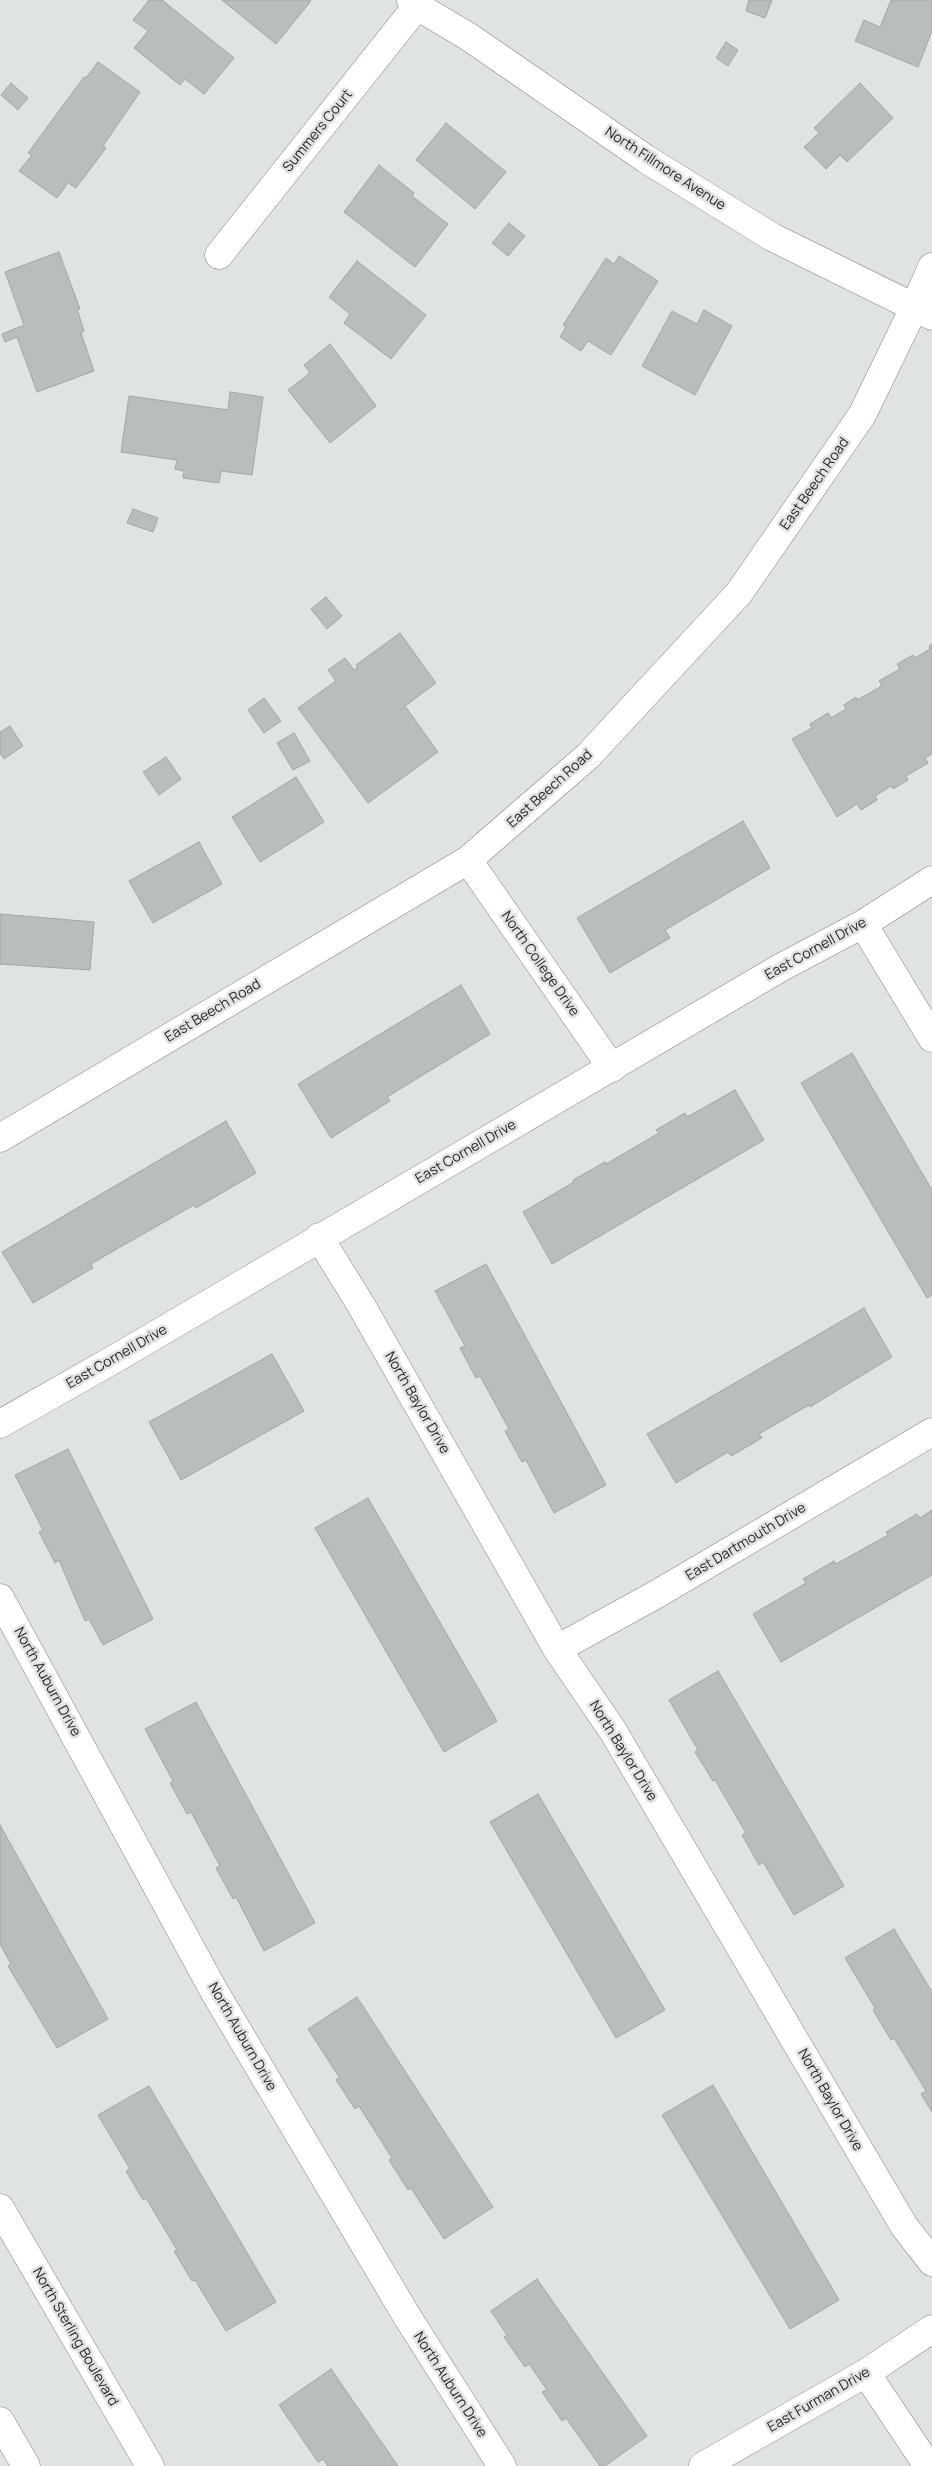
<!DOCTYPE html>
<style>
body{margin:0}
canvas{display:block;background:#dfe3e1}
</style>
<canvas width="932" height="2466"></canvas>
<script>
const context = document.querySelector('canvas').getContext('2d');
context.lineJoin = 'round';
function paint(path, color) {
  context.fillStyle = color;
  context.fill(path, 'evenodd');
}
function poly(rows) {
  const path = new Path2D();
  for (const r of rows) {
    path.moveTo(r[0], r[1]);
    for (let i = 2; i < r.length; i += 2) path.lineTo(r[i], r[i + 1]);
  }
  return path;
}
function strokePath(path, color, width, dash) {
  context.strokeStyle = color;
  context.lineWidth = width;
  context.lineCap = dash ? 'butt' : 'round';
  context.setLineDash(dash || []);
  context.stroke(path);
}
function label(font, color, halo, rows, align = 'center') {
  context.font = font + ' Manrope,sans-serif';
  context.lineWidth = 5;
  context.setLineDash([]);
  context.textBaseline = 'middle';
  context.strokeStyle = halo;
  context.fillStyle = color;
  for (const [text, x, y, turn = 0] of rows) {
    context.save();
    context.translate(x, y);
    context.rotate((+turn || 0) * Math.PI / 180);
    context.textAlign = isNaN(turn) ? turn : align;
    if (halo) context.strokeText(text, 0, 0);
    context.fillText(text, 0, 0);
    context.restore();
  }
}
const building = poly([
 [149,0,162,0,234,58,204,94,185,79,180,85,134,48,148,31,133,20,149,0],
 [222,0,309,0,311,1,276,44,222,0],
 [749,0,772,0,765,18,746,11,749,0],
 [891,0,932,0,932,31,918,67,855,41,864,20,880,27,891,0],
 [726,42,738,50,728,66,716,58,726,42],
 [98,62,140,92,103,146,106,148,76,188,68,183,57,198,19,171,32,155,28,153,84,77,86,78,98,62],
 [11,83,28,98,18,110,1,95,11,83],
 [860,83,893,118,847,162,840,155,826,169,804,147,819,133,814,128,860,83],
 [446,123,506,172,475,209,416,160,446,123],
 [379,165,414,193,412,196,448,224,415,267,344,212,379,165],
 [509,223,525,236,508,256,492,243,509,223],
 [59,252,80,309,77,309,84,331,81,333,94,371,37,392,17,337,5,342,2,334,24,325,5,272,59,252],
 [619,256,658,281,611,355,588,341,581,351,560,337,566,327,563,325,606,258,614,264,619,256],
 [357,261,426,315,391,359,344,323,350,314,329,297,357,261],
 [704,310,732,326,695,395,642,366,672,311,697,324,704,310],
 [330,344,376,406,330,443,288,390,310,373,304,365,330,344],
 [230,392,263,397,252,475,221,471,219,483,183,478,184,471,175,469,177,460,121,452,129,396,228,410,230,392],
 [133,509,158,518,153,532,127,523,133,509],
 [326,597,342,616,327,629,311,609,326,597],
 [400,633,436,683,405,706,438,752,368,803,298,708,336,681,328,670,345,658,354,670,358,668,356,665,400,633],
 [932,644,932,754,925,758,928,763,906,776,908,780,893,789,891,786,875,796,877,800,861,810,857,804,837,817,792,739,812,728,810,724,828,713,831,718,846,709,844,705,856,697,857,700,882,686,879,681,900,669,897,664,913,655,915,658,930,649,929,646,932,644],
 [264,698,281,721,264,733,248,710,264,698],
 [10,726,23,746,4,759,0,753,0,732,10,726],
 [294,733,310,761,293,770,277,743,294,733],
 [166,757,181,779,159,795,143,772,166,757],
 [296,777,324,822,260,862,232,817,296,777],
 [743,821,770,868,665,930,670,938,610,973,577,918,743,821],
 [199,842,222,884,153,923,129,881,199,842],
 [0,914,94,922,90,970,0,964,0,914],
 [461,985,490,1034,387,1097,390,1101,331,1138,298,1084,461,985],
 [852,1053,932,1190,932,1295,927,1298,801,1083,852,1053],
 [735,1090,764,1140,552,1264,523,1212,574,1182,573,1180,605,1162,606,1164,659,1133,656,1130,685,1113,687,1117,735,1090],
 [226,1121,256,1173,196,1208,194,1205,115,1250,91,1264,93,1268,33,1303,2,1252,226,1121],
 [486,1264,606,1485,554,1513,526,1460,522,1462,505,1431,509,1429,480,1376,476,1378,460,1348,465,1346,435,1291,486,1264],
 [864,1308,892,1357,810,1407,809,1405,759,1434,762,1438,731,1456,728,1452,676,1483,647,1434,864,1308],
 [272,1354,304,1411,181,1480,149,1422,272,1354],
 [68,1449,153,1619,103,1645,89,1619,85,1621,59,1560,55,1563,39,1532,43,1530,15,1475,68,1449],
 [368,1498,497,1721,444,1752,315,1528,368,1498],
 [932,1510,932,1575,781,1662,753,1614,806,1583,803,1579,834,1561,836,1564,888,1535,886,1532,917,1514,920,1518,932,1510],
 [718,1671,844,1886,794,1915,763,1862,759,1865,742,1835,746,1833,715,1780,713,1781,695,1752,698,1750,669,1700,718,1671],
 [196,1702,315,1923,264,1951,236,1897,233,1899,216,1868,220,1866,191,1812,187,1814,170,1783,173,1781,145,1729,196,1702],
 [538,1794,665,2010,616,2038,490,1822,538,1794],
 [0,1825,108,2019,57,2048,8,1966,11,1964,0,1944,0,1825],
 [894,1929,932,1992,932,2112,921,2094,926,2091,894,2038,891,2040,873,2010,875,2008,845,1958,894,1929],
 [357,1997,493,2207,444,2239,411,2188,408,2190,389,2160,392,2158,359,2106,355,2109,336,2080,339,2077,308,2029,357,1997],
 [713,2085,839,2300,790,2329,662,2115,713,2085],
 [149,2086,276,2302,226,2331,195,2280,192,2281,174,2251,177,2250,146,2198,143,2200,126,2171,130,2169,98,2115,149,2086],
 [537,2279,647,2436,605,2466,600,2466,566,2418,562,2421,542,2392,547,2390,529,2364,525,2367,504,2337,507,2335,491,2311,537,2279],
 [331,2369,398,2466,328,2466,323,2459,318,2462,279,2405,331,2369]
]);
const minor = poly([
 [411,0,417,6,469,37,646,159,772,237,932,316],
 [219,255,417,6],
 [468,860,612,1068],
 [863,924,932,1038],
 [0,1138,468,860,588,756,739,593,862,415,914,308,932,267],
 [319,1237,361,1305,557,1649,613,1731,904,2226,932,2262],
 [0,1424,118,1357,780,968,863,924,932,880],
 [0,1598,214,1991,408,2318,502,2466],
 [557,1649,657,1594,932,1432],
 [866,2373,928,2466],
 [703,2466,866,2373,932,2329]
]);
const major = poly([
 [0,2208,150,2466],
 [0,2421,26,2466]
]);
const streetNames = [
 ["Summers Court",318,131,-51],
 ["North Fillmore Avenue",665,169,33],
 ["East Beech Road",815,484,-55],
 ["East Beech Road",550,789,-42],
 ["East Cornell Drive",816,949,-29],
 ["North College Drive",540,964,55],
 ["East Beech Road",213,1011,-31],
 ["East Cornell Drive",466,1152,-30],
 ["East Cornell Drive",117,1357,-30],
 ["North Baylor Drive",417,1403,60],
 ["East Dartmouth Drive",746,1542,-31],
 ["North Auburn Drive",47,1682,61],
 ["North Baylor Drive",623,1751,58],
 ["North Auburn Drive",242,2037,60],
 ["North Baylor Drive",830,2100,60],
 ["North Sterling Boulevard",75,2337,60],
 ["North Auburn Drive",450,2385,57],
 ["East Furman Drive",819,2400,-30]
];
paint(building, '#b9bdbb');
strokePath(building, '#a3a6a4', 1);
strokePath(minor, '#828583', 29);
strokePath(major, '#828583', 29);
strokePath(minor, '#fff', 28);
strokePath(major, '#fff', 28);
label('14px', '#252626', '#dfe3e1', streetNames);
</script>
